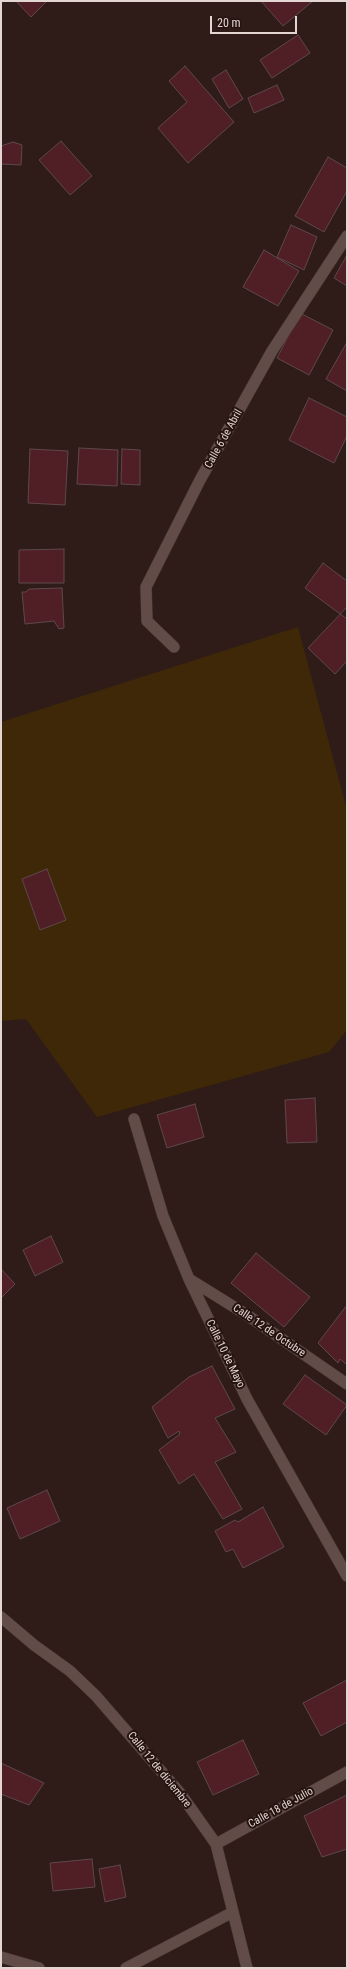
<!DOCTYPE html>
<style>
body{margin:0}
#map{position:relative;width:348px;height:1969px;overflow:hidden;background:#2f1c18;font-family:"Roboto Condensed",sans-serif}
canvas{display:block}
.frame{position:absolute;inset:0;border:2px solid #e2d5d2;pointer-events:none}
.scale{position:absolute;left:210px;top:16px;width:87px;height:18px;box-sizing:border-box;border:2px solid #e2d5d2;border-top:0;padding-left:5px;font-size:12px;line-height:14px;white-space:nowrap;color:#e2d5d2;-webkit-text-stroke:3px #25130f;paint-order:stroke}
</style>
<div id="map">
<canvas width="348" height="1969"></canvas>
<div class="frame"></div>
<div class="scale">20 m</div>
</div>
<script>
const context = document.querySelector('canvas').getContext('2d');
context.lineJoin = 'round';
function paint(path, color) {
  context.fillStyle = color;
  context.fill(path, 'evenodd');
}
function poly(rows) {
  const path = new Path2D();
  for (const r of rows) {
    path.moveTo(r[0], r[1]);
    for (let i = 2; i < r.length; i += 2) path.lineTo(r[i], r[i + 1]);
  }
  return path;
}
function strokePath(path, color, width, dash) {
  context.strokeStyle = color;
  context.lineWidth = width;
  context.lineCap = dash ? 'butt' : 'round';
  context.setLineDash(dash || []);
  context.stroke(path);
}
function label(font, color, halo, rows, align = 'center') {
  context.font = font + ' "Roboto Condensed",sans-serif';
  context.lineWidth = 4;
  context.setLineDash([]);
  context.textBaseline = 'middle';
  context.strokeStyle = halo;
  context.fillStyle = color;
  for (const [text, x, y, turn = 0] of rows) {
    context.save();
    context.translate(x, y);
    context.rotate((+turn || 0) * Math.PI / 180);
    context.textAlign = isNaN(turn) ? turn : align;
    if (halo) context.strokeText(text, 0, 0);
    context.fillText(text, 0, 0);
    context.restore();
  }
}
const green = poly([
 [298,627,347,810,347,1030,329,1052,97,1117,26,1019,1,1021,1,722]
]);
const building = poly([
 [16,1,47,1,31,17,16,1],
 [261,1,313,1,283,26,261,1],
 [298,35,310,53,272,78,260,60,298,35],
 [185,66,234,122,188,163,158,128,187,102,169,81,185,66],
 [226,70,243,99,229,108,212,79,226,70],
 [277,85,284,100,254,113,248,98,277,85],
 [61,141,92,176,70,195,39,160,61,141],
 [13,142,22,145,21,165,1,164,1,146,13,142],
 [328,157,347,168,347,191,324,232,295,216,328,157],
 [291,225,317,237,304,270,277,257,291,225],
 [264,250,299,271,278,306,243,287,264,250],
 [347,255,347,286,334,278,347,255],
 [300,313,333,330,309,375,277,358,300,313],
 [347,342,347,391,326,379,347,342],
 [309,398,347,417,347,436,334,463,289,440,309,398],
 [79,448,118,450,117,486,77,484,79,448],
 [30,449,68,451,65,505,28,503,30,449],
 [122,449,140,450,140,485,121,484,122,449],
 [64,549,64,583,19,583,19,550,64,549],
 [323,563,347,581,347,619,305,588,323,563],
 [62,588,64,628,59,629,54,621,25,624,22,592,26,592,29,589,62,588],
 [347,607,347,661,335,674,308,648,347,607],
 [47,869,66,920,40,930,22,879,47,869],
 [315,1098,317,1142,287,1143,285,1100,315,1098],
 [195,1104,204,1137,167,1148,157,1115,195,1104],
 [51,1236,63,1262,35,1276,23,1250,51,1236],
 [256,1253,310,1297,284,1327,231,1283,256,1253],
 [1,1269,15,1284,1,1298,1,1269],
 [347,1305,347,1365,340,1359,338,1363,318,1343,347,1305],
 [212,1366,235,1409,215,1418,236,1452,215,1462,242,1509,223,1519,194,1474,179,1484,159,1450,180,1434,179,1431,168,1438,152,1407,189,1377,212,1366],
 [305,1375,347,1405,326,1435,283,1404,305,1375],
 [47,1490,60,1521,20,1539,7,1508,47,1490],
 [263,1507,284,1547,243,1568,233,1549,226,1552,215,1531,235,1520,238,1522,263,1507],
 [347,1680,347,1722,321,1736,303,1703,347,1680],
 [243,1740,259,1774,213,1795,197,1762,243,1740],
 [1,1763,44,1783,29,1805,1,1794,1,1763],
 [347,1795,347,1849,322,1857,304,1816,347,1795],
 [92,1859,95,1887,53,1891,50,1863,92,1859],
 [120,1865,126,1897,105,1902,99,1869,120,1865]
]);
const minor = poly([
 [174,647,147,621,146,587,200,480,272,351,347,236],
 [134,1119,163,1216,189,1279,247,1399,347,1576],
 [189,1279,247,1315,347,1384],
 [1,1617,34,1645,70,1671,96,1696,180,1793,216,1844,247,1968],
 [216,1844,347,1772],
 [1,1957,39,1968],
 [126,1968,233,1912]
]);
const streetNames = [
 ["Calle 6 de Abril",224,439,-61],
 ["Calle 12 de Octubre",269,1331,34],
 ["Calle 10 de Mayo",225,1354,64],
 ["Calle 12 de diciembre",159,1770,51],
 ["Calle 18 de Julio",281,1808,-29]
];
paint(green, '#3e2808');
paint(building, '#501f26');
strokePath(building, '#5e484a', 1);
strokePath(minor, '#473835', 12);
strokePath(minor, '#624c48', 11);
label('11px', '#e2d5d2', '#25130f', streetNames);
</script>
